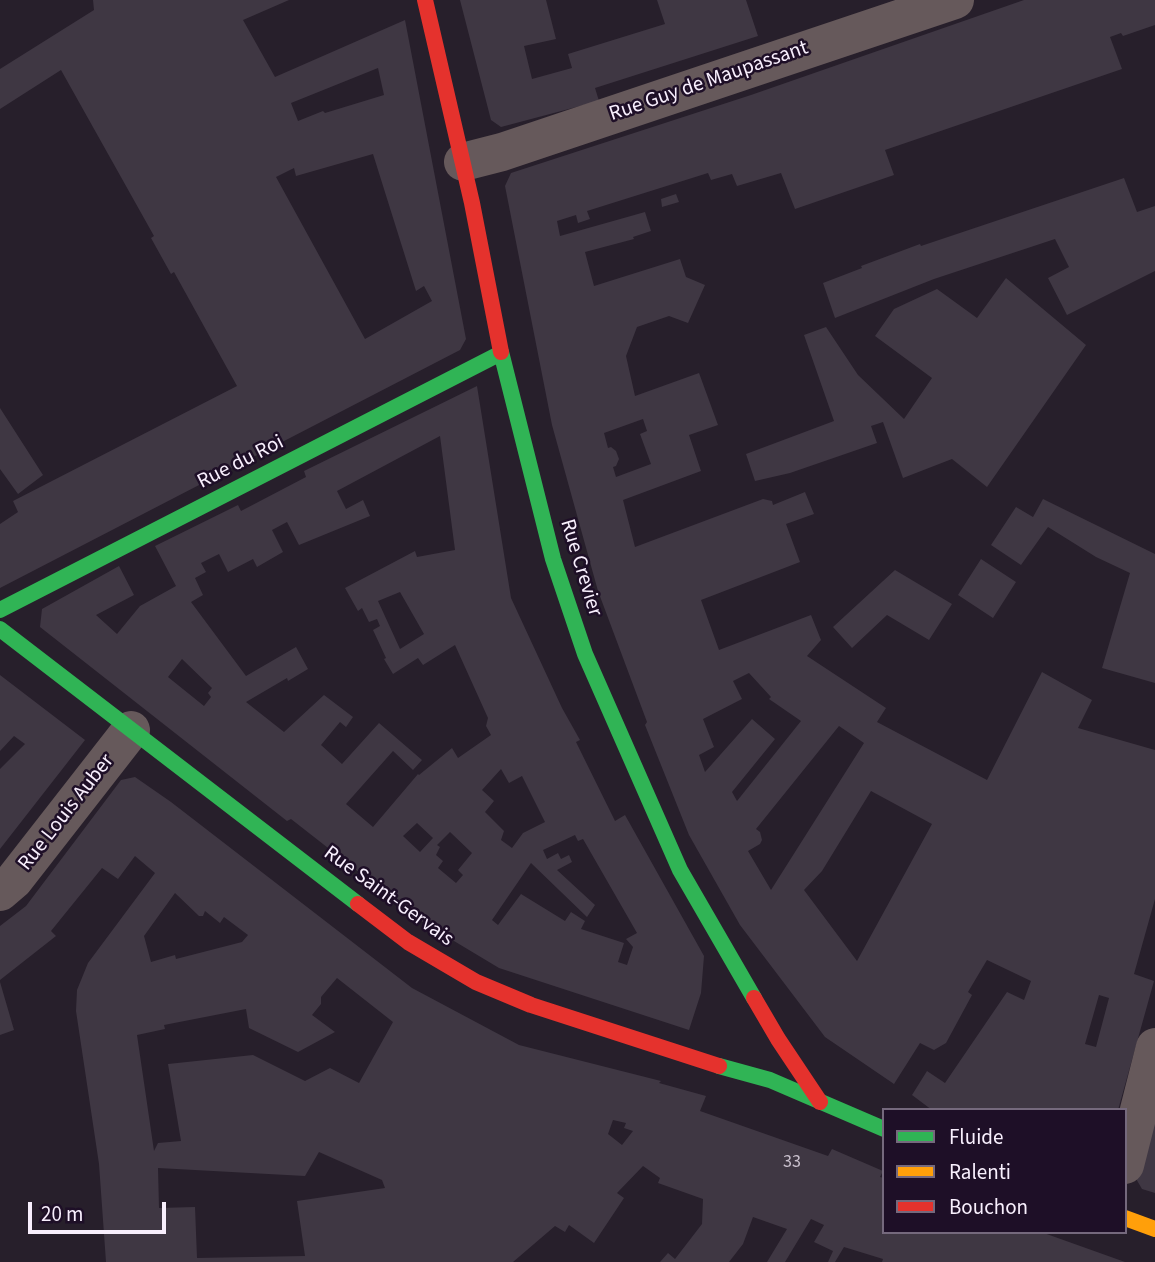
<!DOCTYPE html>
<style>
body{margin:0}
#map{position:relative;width:1155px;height:1262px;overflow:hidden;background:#271f2b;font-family:"Source Sans 3",sans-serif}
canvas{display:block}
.legend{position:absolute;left:882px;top:1108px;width:245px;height:126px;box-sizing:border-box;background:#1e0f27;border:2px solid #75697d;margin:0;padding:9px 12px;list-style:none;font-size:21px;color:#f8effd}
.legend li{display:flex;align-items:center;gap:14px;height:35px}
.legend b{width:35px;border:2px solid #75697d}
.scale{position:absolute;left:28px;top:1202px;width:138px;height:32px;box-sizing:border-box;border:4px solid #f8effd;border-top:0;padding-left:9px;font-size:21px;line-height:24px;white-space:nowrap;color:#f8effd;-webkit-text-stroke:5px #1e0f27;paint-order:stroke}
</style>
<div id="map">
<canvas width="1155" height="1262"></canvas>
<ul class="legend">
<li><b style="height:9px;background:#30b455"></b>Fluide</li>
<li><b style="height:9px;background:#ff9f0a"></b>Ralenti</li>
<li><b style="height:9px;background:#e5322d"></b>Bouchon</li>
</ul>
<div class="scale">20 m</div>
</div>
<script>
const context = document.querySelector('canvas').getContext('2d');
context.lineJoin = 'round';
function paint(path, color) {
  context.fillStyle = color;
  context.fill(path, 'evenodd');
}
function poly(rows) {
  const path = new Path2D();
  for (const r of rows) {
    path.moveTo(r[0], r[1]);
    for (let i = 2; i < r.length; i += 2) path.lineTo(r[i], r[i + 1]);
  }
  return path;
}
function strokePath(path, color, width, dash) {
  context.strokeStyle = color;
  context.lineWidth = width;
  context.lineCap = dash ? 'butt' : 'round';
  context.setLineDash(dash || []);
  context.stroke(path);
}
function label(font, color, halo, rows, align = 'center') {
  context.font = font + ' "Source Sans 3",sans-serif';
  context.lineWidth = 5;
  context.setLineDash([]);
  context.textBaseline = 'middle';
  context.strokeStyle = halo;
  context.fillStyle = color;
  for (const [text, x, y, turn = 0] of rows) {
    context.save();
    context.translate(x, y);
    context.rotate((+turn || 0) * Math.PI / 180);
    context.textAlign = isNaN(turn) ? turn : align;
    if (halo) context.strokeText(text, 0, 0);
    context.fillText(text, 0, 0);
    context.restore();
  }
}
const building = poly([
 [93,0,289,0,243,20,275,77,405,20,466,339,460,350,0,588,0,524,18,512,13,501,237,386,174,272,171,274,151,238,154,236,61,70,0,109,0,69,94,10],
 [378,68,384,95,325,113,323,111,298,121,291,103],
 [373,154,416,291,424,286,432,301,365,339,276,177,294,168,296,176],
 [460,0,546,0,556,39,524,46,532,79,572,68,568,54,665,24,657,0,746,0,758,36,595,88,599,101,501,127,491,120],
 [1024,0,1155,0,1155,25,1123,36,1121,33,1110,37,1122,69,885,150,894,175,795,209,781,173,737,186,732,174,711,180,708,173,587,211,590,219,578,223,576,215,557,221,560,236,645,212,651,231,633,237,634,239,585,252,594,286,680,259,686,277,705,285,688,323,669,316,637,327,626,356,635,396,699,373,718,425,689,435,701,471,623,500,635,547,763,499,772,501,773,505,805,492,814,514,786,524,800,562,701,600,719,650,811,615,821,640,807,656,886,708,877,722,987,780,1042,672,1092,700,1078,728,1155,750,1155,899,1134,974,1154,981,1118,1110,932,1110,912,1095,927,1071,945,1083,1007,992,1024,1000,1031,981,987,960,968,992,972,995,946,1043,934,1050,920,1043,894,1084,825,1037,740,925,689,835,645,725,647,722,598,591,552,425,505,186,511,173,751,95],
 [643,419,647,431,640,434,651,464,616,477,613,467,616,466,619,459,616,451,611,447,608,448,604,433],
 [749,673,771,697,769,699,801,721,737,801,732,792,775,739,752,719,705,772,699,755,714,747,703,719,742,699,733,681],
 [839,726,864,743,771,890,748,851,760,844,762,840,760,832,756,829],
 [871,791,932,824,857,961,804,890,822,871],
 [1099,995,1109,998,1096,1047,1085,1044],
 [1124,178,1137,212,1155,206,1155,271,1067,315,1048,278,1069,267,1055,239,934,279,835,318,823,283,862,268,861,266,920,244,921,246],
 [676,194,679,202,662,207,661,199],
 [1006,278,1086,345,987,487,952,459,903,478,883,422,871,426,877,443,790,473,755,481,746,454,834,421,804,335,826,327,858,375,904,419,932,378,875,336,894,309,937,289,977,318],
 [477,386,511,598,562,708,580,740,576,742,615,821,625,815,704,956,701,993,689,1030,499,968,424,923,291,819,287,821,40,627,42,609,119,566,134,595,96,615,117,634,140,606,176,586,155,546,238,505,241,511,306,477,304,471],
 [440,436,455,550,417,557,415,551,345,588,358,611,362,608,369,622,377,619,380,626,373,630,386,658,384,659,393,674,418,658,423,665,455,645,488,718,486,726,491,735,458,758,452,748,419,775,418,774,373,827,346,804,393,751,413,770,422,760,379,723,342,764,321,745,340,722,346,727,353,717,324,695,284,732,246,702,287,678,288,681,308,669,296,647,246,676,191,602,203,595,195,578,206,572,201,563,219,554,228,572,253,559,257,567,283,552,272,530,287,522,299,545,370,516,363,500,346,509,337,491],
 [400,592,424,634,400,649,378,601],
 [182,659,212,688,208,693,211,697,204,706,168,677],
 [501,769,509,783,522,776,545,822,523,833,512,848,501,840,504,831,485,812,494,801,482,790],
 [417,823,433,838,420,852,403,836],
 [450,832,472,853,458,870,463,875,456,883,438,868,443,861,436,855,440,847,437,845],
 [575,835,578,841,583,839,637,933,626,939,633,947,627,965,618,962,624,943,581,929,585,921,571,912,565,921,521,894,498,925,492,920,531,863,587,917,595,905,557,870,572,862,569,855,561,859,558,853,547,859,543,850],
 [0,408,43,475,18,494,0,469],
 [1043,499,1155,554,1155,683,1102,668,1130,573,1096,557,1048,527,1021,565,991,545,1016,507,1033,517],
 [981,559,1016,582,993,618,958,595],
 [895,570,952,604,929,640,887,615,852,648,833,627],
 [0,675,85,740,0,849,0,769,25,744,14,736,0,751],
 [135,777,171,802,412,988,519,1045,661,1081,659,1083,706,1096,700,1111,828,1156,832,1149,883,1171,880,1177,884,1178,884,1232,1041,1232,1125,1262,882,1262,883,1259,844,1247,835,1262,828,1262,833,1251,814,1242,824,1225,811,1219,785,1262,767,1262,787,1229,753,1217,743,1244,729,1262,660,1262,668,1253,675,1259,702,1224,703,1199,658,1183,660,1178,643,1166,617,1193,624,1198,594,1243,569,1225,565,1232,555,1226,513,1262,106,1262,99,1164,76,1011,77,990,88,963,155,873,135,856,118,879,102,868,51,931,56,936,0,980,0,926,26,906,121,780],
 [175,893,199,916,203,916,205,911,220,923,224,917,248,935,242,942,176,959,175,955,151,962,144,936],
 [337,978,393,1022,359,1083,330,1068,305,1081,253,1055,168,1064,181,1141,158,1143,154,1151,137,1035,165,1029,164,1025,246,1009,249,1028,298,1052,335,1032,312,1015,321,1004,321,997],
 [613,1120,626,1123,624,1128,633,1131,622,1145,608,1134],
 [319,1152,382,1180,385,1188,297,1201,305,1256,197,1258,195,1207,159,1208,158,1168,305,1176],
 [0,982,14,1030,0,1035],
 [1155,1107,1155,1193,1142,1189,1135,1177]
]);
const street = poly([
 [463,162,502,152,955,0],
 [0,892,14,880,131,730],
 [1125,1165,1155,1047]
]);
const fast = poly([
 [501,352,553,559,585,654,680,870,754,998],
 [0,610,501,353],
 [0,629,358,904],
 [719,1066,770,1080,884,1129]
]);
const slow = poly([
 [1125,1218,1155,1229]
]);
const jam = poly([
 [425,0,472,203,501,352],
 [358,904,408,942,476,982,531,1005,719,1066],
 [754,998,778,1039,820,1102]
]);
const numberNames = [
 ["33",792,1163]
];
const streetNames = [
 ["Rue Guy de Maupassant",709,82,-19],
 ["Rue du Roi",241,463,-27],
 ["Rue Crevier",580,568,73],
 ["Rue Louis Auber",67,813,-52],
 ["Rue Saint-Gervais",388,897,36]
];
paint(building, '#3f3743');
strokePath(street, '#66595b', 38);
strokePath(fast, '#30b455', 16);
strokePath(slow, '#ff9f0a', 16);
strokePath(jam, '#e5322d', 16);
label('18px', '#cac1ce', null, numberNames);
label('21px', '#f8effd', '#1e0f27', streetNames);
</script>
